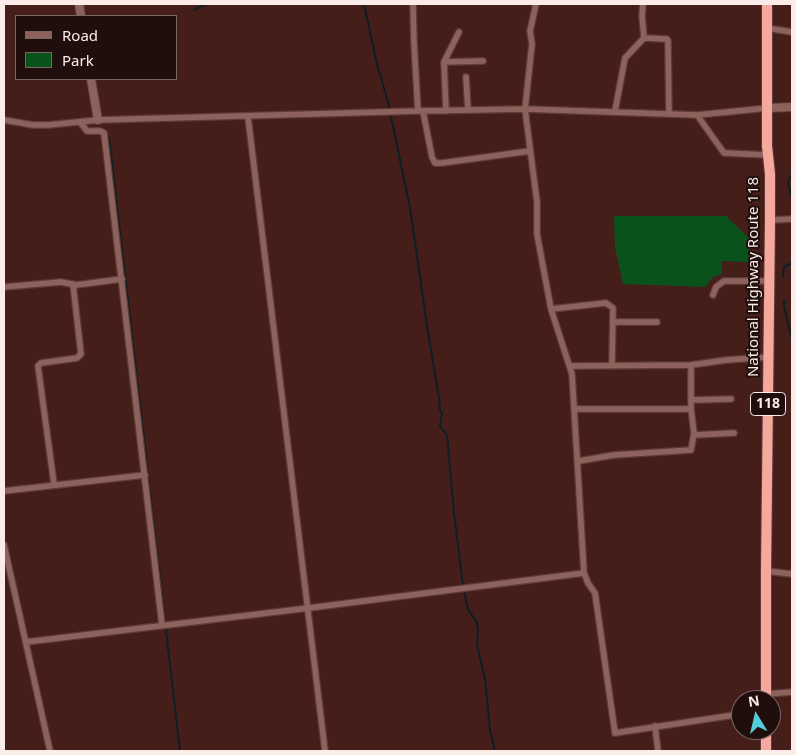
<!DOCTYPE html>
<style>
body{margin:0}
#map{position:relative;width:796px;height:755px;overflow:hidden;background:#451e1a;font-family:"Noto Sans",sans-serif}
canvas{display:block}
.frame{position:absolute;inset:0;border:5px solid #fbebe9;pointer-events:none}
.legend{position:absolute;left:15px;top:15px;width:162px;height:65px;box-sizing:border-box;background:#200e0c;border:1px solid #786664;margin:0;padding:6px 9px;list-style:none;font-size:15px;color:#fbebe9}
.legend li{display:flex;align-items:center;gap:10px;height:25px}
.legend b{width:25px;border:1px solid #786664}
.north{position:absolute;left:731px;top:690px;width:50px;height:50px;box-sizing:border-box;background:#200e0c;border:1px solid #786664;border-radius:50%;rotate:351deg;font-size:14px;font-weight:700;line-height:20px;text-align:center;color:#fbebe9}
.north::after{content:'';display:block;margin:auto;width:18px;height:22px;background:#53cbda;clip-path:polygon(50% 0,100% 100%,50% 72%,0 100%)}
</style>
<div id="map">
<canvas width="796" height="755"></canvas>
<div class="frame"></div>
<ul class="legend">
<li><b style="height:6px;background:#8d625d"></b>Road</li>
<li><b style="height:14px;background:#09521c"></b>Park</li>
</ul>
<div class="north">N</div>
</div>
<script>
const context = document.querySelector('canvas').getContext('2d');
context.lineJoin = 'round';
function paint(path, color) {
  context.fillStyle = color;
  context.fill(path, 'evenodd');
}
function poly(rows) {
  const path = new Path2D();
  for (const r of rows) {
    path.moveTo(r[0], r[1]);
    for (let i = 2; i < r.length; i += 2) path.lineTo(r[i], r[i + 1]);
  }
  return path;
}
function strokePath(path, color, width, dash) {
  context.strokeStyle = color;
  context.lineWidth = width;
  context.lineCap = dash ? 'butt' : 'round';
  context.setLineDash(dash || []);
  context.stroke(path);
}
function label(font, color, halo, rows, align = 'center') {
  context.font = font + ' "Noto Sans",sans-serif';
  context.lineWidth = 4;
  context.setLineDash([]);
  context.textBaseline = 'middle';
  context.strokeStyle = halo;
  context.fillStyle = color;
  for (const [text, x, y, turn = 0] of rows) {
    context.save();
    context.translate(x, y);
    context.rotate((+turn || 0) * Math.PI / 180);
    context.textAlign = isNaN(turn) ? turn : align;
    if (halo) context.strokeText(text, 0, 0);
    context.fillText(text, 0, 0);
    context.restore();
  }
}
const green = poly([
 [614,216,726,216,750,239,750,262,722,261,722,274,713,277,705,287,623,284,615,247]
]);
const stream = poly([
 [364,4,377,64,388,102,410,208,427,326,440,404,439,408,442,413,440,426,447,435,454,513,463,586],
 [194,10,206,4],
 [109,137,180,751],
 [792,173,788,183,792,197],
 [783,276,784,267,792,263],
 [784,301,784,307,792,339],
 [464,591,468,609,477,623,478,630,477,645,485,679,490,730,495,751]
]);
const minor = poly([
 [413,4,414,42,418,111],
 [536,4,530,31,532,44,525,109,537,202,537,234,551,309,572,374,584,573,588,583,595,593,615,733,741,714],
 [767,28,792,32],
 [644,38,667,39,668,41,669,114],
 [444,62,483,61],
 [466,77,468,110],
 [423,111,432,157,435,163,442,163,530,151],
 [446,111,444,62,459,32],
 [615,111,625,58,644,38,642,16,643,4],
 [697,115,724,153,768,155],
 [248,117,325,751],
 [4,120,33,125,48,125,98,120,418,111,525,109,697,115,768,108],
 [80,122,87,131,100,131,104,133,162,625],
 [770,220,792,219],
 [4,287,61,282,76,285,122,279],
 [713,295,716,287,724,281,769,281],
 [551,309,606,303,613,308,612,366],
 [613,322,657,322],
 [571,366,691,365,726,360,769,357],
 [691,400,731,399],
 [576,409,691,409],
 [694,435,734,433],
 [579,461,614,455,691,450,694,433,691,409,691,365],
 [54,484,38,366,41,363,77,358,81,354,73,284],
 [4,491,145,475],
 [4,545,50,751],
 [766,571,792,574],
 [26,642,309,608,584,573],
 [767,694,792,692],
 [655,726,658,751]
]);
const tertiary = poly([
 [79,4,81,16],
 [91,79,98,120],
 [768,108,792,107]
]);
const trunk = poly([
 [766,700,766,571,770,220,770,174,767,146,767,4],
 [766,751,766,730]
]);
const shields = [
 [768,404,35]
];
const shieldNames = [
 ["118",768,404]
];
const streetNames = [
 ["National Highway Route 118",754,277,-90]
];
paint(green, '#09521c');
strokePath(stream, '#0c1f22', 2);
strokePath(minor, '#5e3b37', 8);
strokePath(tertiary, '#5e3b37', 10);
strokePath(trunk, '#5e3b37', 12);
strokePath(minor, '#8d625d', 5.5);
strokePath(tertiary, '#8d625d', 8);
strokePath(trunk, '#f4a89e', 10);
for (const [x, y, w] of shields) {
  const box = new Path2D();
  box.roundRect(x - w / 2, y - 11.5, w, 23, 4);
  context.fillStyle = '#200e0c';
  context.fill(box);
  strokePath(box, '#fbebe9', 1);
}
label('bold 14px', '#fbebe9', null, shieldNames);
label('15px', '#fbebe9', '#200e0c', streetNames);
</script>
